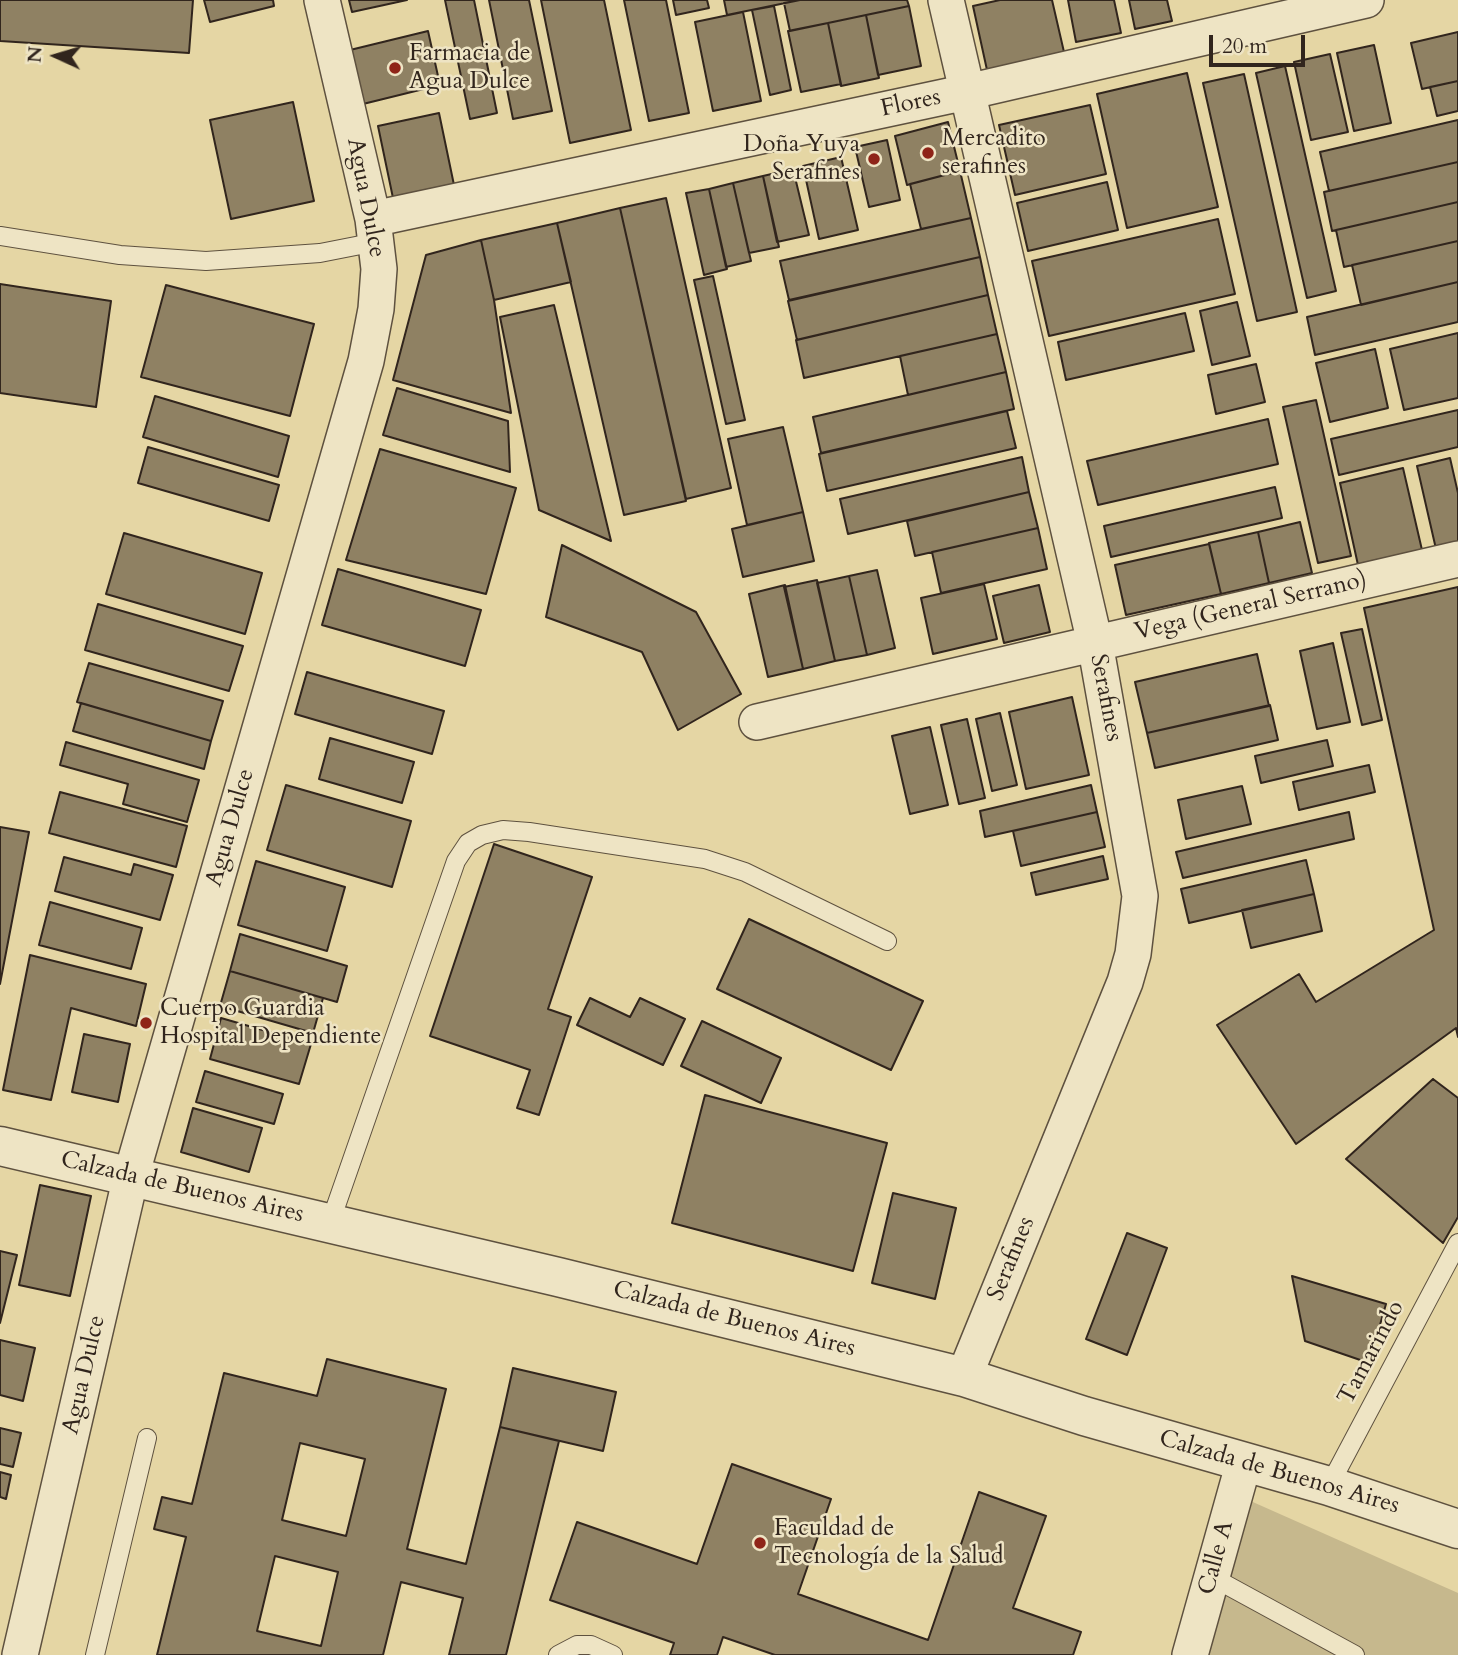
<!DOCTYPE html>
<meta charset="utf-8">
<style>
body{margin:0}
#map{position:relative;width:1458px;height:1655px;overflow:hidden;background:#e5d6a4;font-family:Cardo,serif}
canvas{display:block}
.north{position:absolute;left:21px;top:21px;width:70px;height:70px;-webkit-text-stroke:5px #eee4c4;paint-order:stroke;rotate:274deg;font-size:19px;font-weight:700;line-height:28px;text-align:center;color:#31251d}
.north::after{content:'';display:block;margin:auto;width:24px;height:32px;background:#31251d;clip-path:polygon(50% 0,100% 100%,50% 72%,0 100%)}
.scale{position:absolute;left:1209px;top:35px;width:96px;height:32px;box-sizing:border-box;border:4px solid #31251d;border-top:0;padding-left:9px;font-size:21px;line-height:24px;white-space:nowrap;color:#31251d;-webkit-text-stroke:5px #eee4c4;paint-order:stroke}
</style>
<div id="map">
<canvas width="1458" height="1655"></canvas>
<div class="north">N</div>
<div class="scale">20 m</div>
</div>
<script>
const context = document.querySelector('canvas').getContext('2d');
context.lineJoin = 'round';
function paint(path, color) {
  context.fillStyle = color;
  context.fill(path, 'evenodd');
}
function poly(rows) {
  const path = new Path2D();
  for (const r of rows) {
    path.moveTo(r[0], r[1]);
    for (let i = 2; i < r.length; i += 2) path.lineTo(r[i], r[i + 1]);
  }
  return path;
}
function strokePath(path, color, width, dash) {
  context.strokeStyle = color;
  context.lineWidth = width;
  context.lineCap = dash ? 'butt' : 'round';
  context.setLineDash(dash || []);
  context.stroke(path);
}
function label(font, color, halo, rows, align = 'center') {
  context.font = font + ' Cardo,serif';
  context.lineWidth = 5;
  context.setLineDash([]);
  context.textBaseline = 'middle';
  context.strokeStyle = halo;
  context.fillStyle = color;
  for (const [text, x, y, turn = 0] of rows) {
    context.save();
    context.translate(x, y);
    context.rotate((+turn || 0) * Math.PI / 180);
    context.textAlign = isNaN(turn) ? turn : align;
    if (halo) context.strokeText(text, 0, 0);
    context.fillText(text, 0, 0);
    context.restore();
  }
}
const green = poly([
 [1246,1499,1458,1593,1458,1655,1208,1655]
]);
const building = poly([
 [0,0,193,0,189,53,0,41,0,0],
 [204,0,273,0,274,6,210,22,204,0],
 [349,0,407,0,352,12,349,0],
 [445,0,474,0,497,113,470,119,445,0],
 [489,0,529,0,552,111,513,119,489,0],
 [541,0,604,0,631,130,570,143,541,0],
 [624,0,666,0,689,113,649,121,624,0],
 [673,0,707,0,709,8,676,15,673,0],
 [724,0,800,0,727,15,724,0],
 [800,0,907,0,909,6,790,31,784,3,800,0],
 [1000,0,1052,0,1064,52,987,70,973,6,1000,0],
 [1068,0,1114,0,1121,33,1076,42,1068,0],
 [1129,0,1167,0,1172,21,1135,29,1129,0],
 [774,6,791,90,770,95,752,10,774,6],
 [909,6,921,66,878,75,866,15,909,6],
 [743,12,761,101,713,111,695,22,743,12],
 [866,15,879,78,841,86,828,23,866,15],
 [828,23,841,84,801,92,788,31,828,23],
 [428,31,440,85,363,104,350,50,428,31],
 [1458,32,1458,81,1422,89,1411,43,1458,32],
 [1374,45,1391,123,1354,131,1337,53,1374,45],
 [1330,54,1348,132,1311,140,1294,62,1330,54],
 [1285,66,1336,291,1307,298,1256,73,1285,66],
 [1187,73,1218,207,1127,228,1097,94,1187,73],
 [1244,74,1297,312,1257,321,1203,83,1244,74],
 [1458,81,1458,111,1437,116,1430,87,1458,81],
 [293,102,314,201,231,219,210,120,293,102],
 [1090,105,1106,174,1015,195,999,125,1090,105],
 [439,113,454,185,393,198,378,126,439,113],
 [1458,120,1458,162,1329,191,1320,152,1458,120],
 [948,122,960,171,907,185,895,136,948,122],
 [887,140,900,200,869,207,855,147,887,140],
 [841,157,858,230,819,239,803,166,841,157],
 [1458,162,1458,202,1332,231,1324,192,1458,162],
 [793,169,809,235,777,242,763,176,793,169],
 [960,171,971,218,921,229,910,184,960,171],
 [763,176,779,247,749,253,733,183,763,176],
 [1107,182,1118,230,1028,251,1017,203,1107,182],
 [733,183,751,261,726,267,709,189,733,183],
 [709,189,727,269,704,275,686,193,709,189],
 [666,198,731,488,686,499,620,208,666,198],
 [1458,202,1458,241,1344,267,1336,230,1458,202],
 [620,208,686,501,624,515,557,223,620,208],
 [971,218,980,257,789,300,780,261,971,218],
 [1218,219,1235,294,1049,336,1032,261,1218,219],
 [557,223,571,282,494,300,481,240,557,223],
 [481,240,494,300,511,413,393,380,426,255,481,240],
 [1458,241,1458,282,1361,305,1352,265,1458,241],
 [980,257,988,295,797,340,788,301,980,257],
 [713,276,745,420,726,424,694,280,713,276],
 [1458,282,1458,322,1315,355,1307,317,1458,282],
 [0,284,111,301,96,407,0,393,0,284],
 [166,285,314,324,290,416,141,377,166,285],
 [988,295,997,334,804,378,796,340,988,295],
 [1237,302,1250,356,1212,365,1200,311,1237,302],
 [554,305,611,541,539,510,500,317,554,305],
 [1185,313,1194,351,1066,380,1058,342,1185,313],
 [1458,333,1458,398,1404,410,1390,349,1458,333],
 [997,334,1006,372,908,395,900,356,997,334],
 [1375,349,1388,408,1330,422,1316,363,1375,349],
 [1256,364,1265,402,1216,414,1208,375,1256,364],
 [1006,372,1014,409,821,453,813,417,1006,372],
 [397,388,508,421,510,472,383,435,397,388],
 [155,396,289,436,278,477,143,437,155,396],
 [1316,400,1351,556,1318,563,1283,407,1316,400],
 [1458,410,1458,447,1339,475,1331,439,1458,410],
 [1007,411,1016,448,827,491,819,454,1007,411],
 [1268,419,1278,464,1098,505,1087,461,1268,419],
 [783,427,803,512,747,525,728,439,783,427],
 [148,447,279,485,269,521,138,483,148,447],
 [380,449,516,488,486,594,346,560,380,449],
 [1022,457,1029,492,848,534,840,499,1022,457],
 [1450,458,1458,493,1458,544,1436,549,1417,466,1450,458],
 [1403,468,1422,550,1358,565,1340,483,1403,468],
 [1275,487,1282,518,1111,557,1104,526,1275,487],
 [1029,492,1038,528,915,556,907,521,1029,492],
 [803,512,814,561,743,577,732,529,803,512],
 [1300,522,1312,573,1269,583,1258,532,1300,522],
 [1038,528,1047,569,941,593,932,552,1038,528],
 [1258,532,1269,583,1221,594,1209,543,1258,532],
 [124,533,262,573,245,634,106,594,124,533],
 [1209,544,1221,594,1126,615,1115,565,1209,544],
 [562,545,696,612,741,694,678,730,642,652,546,617,562,545],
 [338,569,481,610,465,666,322,625,338,569],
 [877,570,895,648,867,655,849,576,877,570],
 [849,576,867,655,835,661,817,583,849,576],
 [817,580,835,661,803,669,784,587,817,580],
 [984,584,997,639,933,654,921,598,984,584],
 [785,585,803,669,768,677,749,594,785,585],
 [1039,585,1050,632,1004,643,993,596,1039,585],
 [1458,587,1458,1037,1456,1028,1296,1144,1217,1025,1299,974,1316,1002,1434,930,1364,608,1458,587],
 [98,604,243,646,229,691,85,650,98,604],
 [1362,629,1382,720,1362,725,1341,633,1362,629],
 [1333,643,1350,722,1317,729,1300,651,1333,643],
 [1257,654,1269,706,1147,733,1135,682,1257,654],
 [89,663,223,701,211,741,77,702,89,663],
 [307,672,444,711,432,754,295,714,307,672],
 [1072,697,1089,775,1026,789,1009,712,1072,697],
 [81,703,211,741,204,769,73,731,81,703],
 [1270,705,1278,740,1155,768,1147,733,1270,705],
 [1000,713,1017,785,992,791,976,719,1000,713],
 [967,719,985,798,959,804,941,725,967,719],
 [930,727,948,805,910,814,892,736,930,727],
 [330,738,414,762,402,803,319,779,330,738],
 [1327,740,1333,766,1261,783,1255,756,1327,740],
 [66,742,199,780,187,822,123,804,128,784,60,765,66,742],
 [1369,765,1375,792,1299,810,1293,782,1369,765],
 [286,785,411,821,392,887,267,850,286,785],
 [1091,785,1097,812,985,837,980,811,1091,785],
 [1242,786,1251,824,1186,839,1178,800,1242,786],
 [60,792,187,826,176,867,49,833,60,792],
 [1097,812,1105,847,1021,866,1013,831,1097,812],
 [1349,812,1354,839,1183,878,1176,852,1349,812],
 [0,827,29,832,0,984,0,827],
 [494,844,592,877,548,1009,571,1017,539,1115,517,1108,530,1070,430,1036,494,844],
 [1103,856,1108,879,1036,895,1031,873,1103,856],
 [64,857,131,875,134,864,173,875,160,920,55,891,64,857],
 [1306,860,1314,894,1189,923,1181,889,1306,860],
 [256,861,345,887,327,951,238,925,256,861],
 [1314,894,1322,931,1251,948,1242,910,1314,894],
 [50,902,142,928,131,969,39,945,50,902],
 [749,919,923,1001,891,1070,717,989,749,919],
 [240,934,347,966,337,1002,230,971,240,934],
 [30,955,146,984,136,1026,71,1008,51,1100,3,1090,30,955],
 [230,971,323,998,313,1033,220,1006,230,971],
 [590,998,630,1017,640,998,685,1019,663,1065,577,1025,590,998],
 [221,1018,311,1044,299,1084,210,1059,221,1018],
 [702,1021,781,1058,761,1103,681,1066,702,1021],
 [84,1034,130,1044,118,1102,72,1092,84,1034],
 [205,1071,283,1094,274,1124,196,1102,205,1071],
 [1433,1079,1458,1098,1458,1217,1443,1243,1346,1159,1433,1079],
 [705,1095,887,1143,853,1271,672,1223,705,1095],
 [193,1108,262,1128,249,1172,181,1152,193,1108],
 [40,1185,91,1196,70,1296,19,1285,40,1185],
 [893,1193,956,1208,935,1299,872,1283,893,1193],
 [1127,1233,1167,1248,1127,1355,1086,1339,1127,1233],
 [0,1251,17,1255,0,1323,0,1251],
 [1292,1276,1386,1304,1369,1363,1305,1341,1292,1276],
 [0,1340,35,1348,23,1401,0,1395,0,1340],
 [327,1359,446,1389,407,1549,466,1564,500,1427,559,1441,506,1655,449,1655,463,1598,401,1582,383,1655,157,1655,186,1537,154,1529,162,1497,192,1504,224,1373,317,1396,327,1359],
 [300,1443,365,1459,346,1536,282,1520,300,1443],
 [275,1556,338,1572,321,1646,257,1631,275,1556],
 [513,1368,616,1392,603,1451,500,1427,513,1368],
 [0,1428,21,1433,13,1467,0,1464,0,1428],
 [732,1464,831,1499,798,1594,928,1640,979,1492,1046,1516,1013,1608,1081,1632,1073,1655,775,1655,723,1637,717,1655,670,1655,674,1643,550,1600,577,1522,697,1564,732,1464],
 [0,1472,11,1475,6,1499,0,1497,0,1472]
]);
const service = poly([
 [0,236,120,255,206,261,320,253,376,242],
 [330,1223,456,861,468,843,482,835,503,830,529,832,705,859,745,872,887,941],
 [1329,1486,1458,1243],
 [1212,1577,1355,1655],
 [95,1655,147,1438],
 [558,1655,577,1645,591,1645,613,1655]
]);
const minor = poly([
 [946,0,1095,643,1140,896,1133,954,1125,982,964,1377],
 [373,219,967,92,1366,0],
 [757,722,1458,559],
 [20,1655,131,1176,366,361,376,309,379,269,373,219,322,0],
 [1190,1655,1244,1462]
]);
const tertiary = poly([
 [0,1146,558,1277,964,1377,1084,1416,1329,1486,1458,1529]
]);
const markers = [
 [395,68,7,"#8f2418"],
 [928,153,7,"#8f2418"],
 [874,159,7,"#8f2418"],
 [146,1023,7,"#8f2418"],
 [760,1543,7,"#8f2418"]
];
const poiNames = [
 ["Farmacia de",409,54],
 ["Agua Dulce",409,82],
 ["Mercadito",942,139],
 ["serafines",942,167],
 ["Doña Yuya",860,145,"right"],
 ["Serafines",860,173,"right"],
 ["Cuerpo Guardia",160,1009],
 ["Hospital Dependiente",160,1037],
 ["Faculdad de",774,1529],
 ["Tecnología de la Salud",774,1557]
];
const streetNames = [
 ["Flores",911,104,-12],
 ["Agua Dulce",365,198,79],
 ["Vega (General Serrano)",1251,607,-13],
 ["Serafines",1105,698,79],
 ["Agua Dulce",231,828,-74],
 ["Calzada de Buenos Aires",182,1188,13],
 ["Serafines",1012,1259,-68],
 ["Calzada de Buenos Aires",734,1320,14],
 ["Tamarindo",1372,1353,-62],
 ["Agua Dulce",85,1375,-77],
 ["Calzada de Buenos Aires",1279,1473,16],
 ["Calle A",1217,1558,-75]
];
paint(green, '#c6b88d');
paint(building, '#8f8163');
strokePath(building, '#31251d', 2);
strokePath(service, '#5e513f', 20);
strokePath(minor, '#5e513f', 38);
strokePath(tertiary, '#5e513f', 41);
strokePath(service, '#eee4c4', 18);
strokePath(minor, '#eee4c4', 35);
strokePath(tertiary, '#eee4c4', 38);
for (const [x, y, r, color] of markers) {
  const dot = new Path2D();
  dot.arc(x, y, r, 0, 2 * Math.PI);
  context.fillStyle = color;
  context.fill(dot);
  strokePath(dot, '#eee4c4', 2.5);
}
label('24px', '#31251d', '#eee4c4', poiNames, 'left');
label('24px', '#31251d', '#eee4c4', streetNames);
</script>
